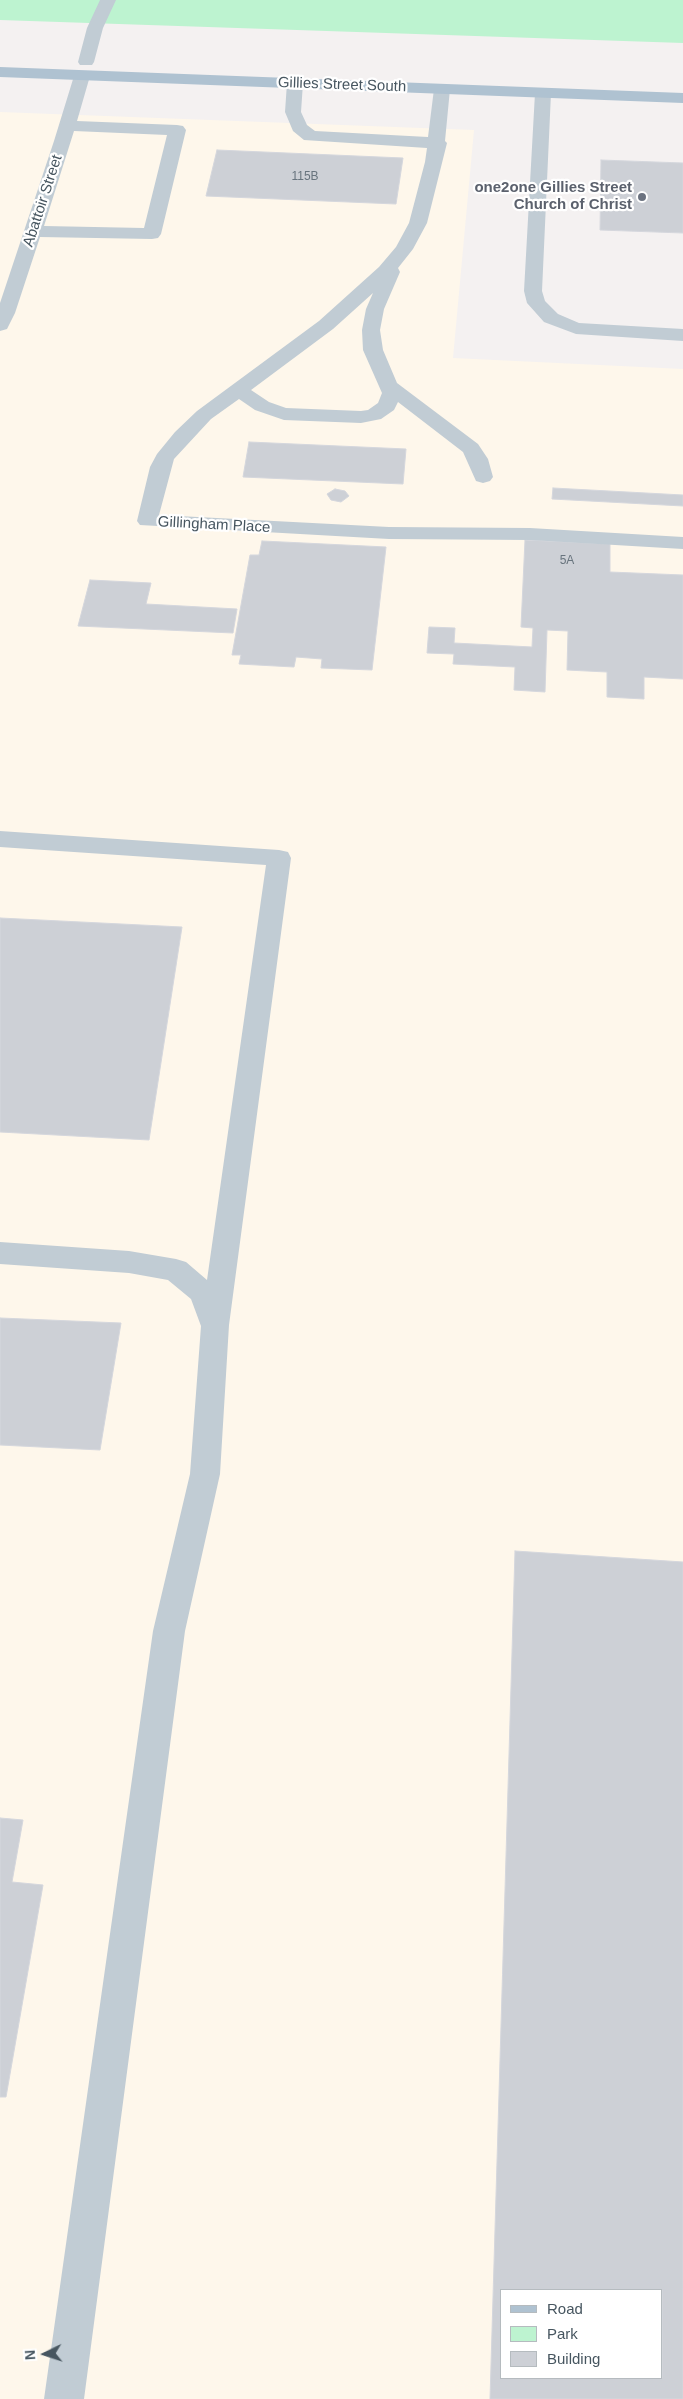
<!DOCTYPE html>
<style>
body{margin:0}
#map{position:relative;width:683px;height:2399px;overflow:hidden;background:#f4f1f1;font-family:Helvetica,sans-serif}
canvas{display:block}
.legend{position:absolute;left:500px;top:2289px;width:162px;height:90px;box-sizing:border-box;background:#fff;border:1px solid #b5bbbf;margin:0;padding:6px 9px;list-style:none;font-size:15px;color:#475660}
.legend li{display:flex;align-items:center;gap:10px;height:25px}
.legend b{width:25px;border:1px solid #b5bbbf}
.north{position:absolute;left:20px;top:2329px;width:50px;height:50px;-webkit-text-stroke:4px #fff;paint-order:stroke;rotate:266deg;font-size:14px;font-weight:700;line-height:20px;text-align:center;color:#475660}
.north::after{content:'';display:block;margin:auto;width:18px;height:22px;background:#475660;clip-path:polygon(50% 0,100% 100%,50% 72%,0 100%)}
</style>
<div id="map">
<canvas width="683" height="2399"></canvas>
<ul class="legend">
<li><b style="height:6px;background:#afc2d1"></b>Road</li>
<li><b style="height:14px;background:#bdf3d0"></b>Park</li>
<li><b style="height:14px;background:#cdd0d6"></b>Building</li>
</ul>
<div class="north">N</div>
</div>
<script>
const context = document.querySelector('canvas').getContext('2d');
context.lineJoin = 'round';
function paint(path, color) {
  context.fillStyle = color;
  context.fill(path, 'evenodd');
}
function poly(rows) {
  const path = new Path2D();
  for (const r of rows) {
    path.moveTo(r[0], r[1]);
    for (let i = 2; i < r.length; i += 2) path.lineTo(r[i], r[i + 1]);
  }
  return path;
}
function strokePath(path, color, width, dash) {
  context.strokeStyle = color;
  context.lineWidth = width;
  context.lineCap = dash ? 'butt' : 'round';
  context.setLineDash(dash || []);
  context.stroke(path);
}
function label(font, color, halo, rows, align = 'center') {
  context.font = font + ' Helvetica,sans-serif';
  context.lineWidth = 4.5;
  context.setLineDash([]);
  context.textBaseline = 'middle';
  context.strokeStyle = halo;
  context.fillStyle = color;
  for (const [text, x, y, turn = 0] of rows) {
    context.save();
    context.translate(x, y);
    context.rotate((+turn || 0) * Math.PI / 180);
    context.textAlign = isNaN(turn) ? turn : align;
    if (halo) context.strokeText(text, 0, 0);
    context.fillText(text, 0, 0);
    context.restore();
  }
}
const commercial = poly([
 [0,112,474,130,453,358,683,369,683,2399,0,2399],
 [502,2290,662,2290,662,2378,502,2378]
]);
const green = poly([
 [0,0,683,0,683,43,0,20]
]);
const building = poly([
 [217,150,403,158,396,204,206,196,217,150],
 [601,160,683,163,683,233,600,230,601,160],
 [249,442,406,449,403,484,243,477,249,442],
 [553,488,683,495,683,506,552,499,553,488],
 [335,489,345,491,349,496,341,502,331,500,327,494,335,489],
 [525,540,610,544,610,572,683,575,683,679,644,677,644,699,607,697,607,672,567,670,568,631,547,630,545,692,514,690,515,667,453,664,454,654,427,653,429,627,455,628,454,643,532,647,533,628,521,627,525,540],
 [262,541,386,547,372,670,321,668,322,659,296,657,294,667,239,664,241,655,232,655,250,555,259,555,262,541],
 [90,580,151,583,146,604,237,609,233,633,78,626,90,580],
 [0,918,182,927,149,1140,0,1132,0,918],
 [0,1318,121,1323,100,1450,0,1445,0,1318],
 [515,1551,683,1562,683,2399,490,2399,515,1551],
 [502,2290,662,2290,662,2378,502,2378,502,2290],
 [0,1818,23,1820,12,1882,43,1885,6,2097,0,2097,0,1818]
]);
const minor = poly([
 [100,0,116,0,103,28,94,62,92,65,80,65,78,62,87,28,100,0],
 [82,71,88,72,90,76,77,121,177,125,183,126,186,130,161,234,158,238,152,239,40,237,15,313,7,329,0,331,0,303,54,141,74,76,76,72,82,71],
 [74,131,167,135,144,228,44,226,74,131],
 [295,78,301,79,303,83,301,112,307,125,315,131,428,137,434,89,436,85,442,84,448,85,450,89,445,141,447,143,427,223,413,249,398,268,400,272,384,309,380,330,383,350,397,383,478,444,488,459,493,477,490,481,483,483,476,481,463,452,398,402,394,410,381,419,361,423,284,420,255,410,239,399,211,419,174,459,159,515,389,527,530,528,683,537,683,549,530,540,389,539,140,525,137,521,150,467,157,454,175,432,197,411,319,321,379,267,396,247,409,223,425,162,427,148,304,140,293,131,285,112,287,83,289,79,295,78],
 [373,293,366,309,362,330,363,350,382,393,378,403,368,410,361,411,286,408,269,402,251,390,333,329,373,293],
 [543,88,549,89,551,93,542,291,545,301,558,314,579,323,683,329,683,341,576,334,544,322,527,303,524,291,535,93,537,89,543,88],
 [0,831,279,850,288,852,291,858,229,1325,220,1474,185,1631,84,2399,44,2399,153,1631,190,1474,201,1326,191,1299,168,1280,129,1273,0,1264,0,1242,129,1251,176,1259,186,1262,207,1280,266,865,0,847,0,831]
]);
const major = poly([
 [0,67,683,93,683,103,0,77,0,67]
]);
const markers = [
 [642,197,5,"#6b7280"]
];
const farNumbernames = [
 ["115B",305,177],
 ["5A",567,561]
];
const farStreetnames = [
 ["Gillies Street South",342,85,2],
 ["Abattoir Street",43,201,-72],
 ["Gillingham Place",214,525,3]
];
const farWorshipnames = [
 ["one2one Gillies Street",632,188],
 ["Church of Christ",632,205]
];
paint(commercial, '#fef7eb');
paint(green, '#bdf3d0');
paint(building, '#cdd0d6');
strokePath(building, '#d5d7dd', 1);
paint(minor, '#c1ccd4');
paint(major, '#afc2d1');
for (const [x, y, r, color] of markers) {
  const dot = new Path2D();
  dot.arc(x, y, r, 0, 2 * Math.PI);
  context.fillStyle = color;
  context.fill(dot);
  strokePath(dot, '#fff', 2);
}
label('12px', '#68747e', null, farNumbernames);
label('15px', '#475660', '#fff', farStreetnames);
label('bold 15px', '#5b616d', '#fff', farWorshipnames, 'right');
</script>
